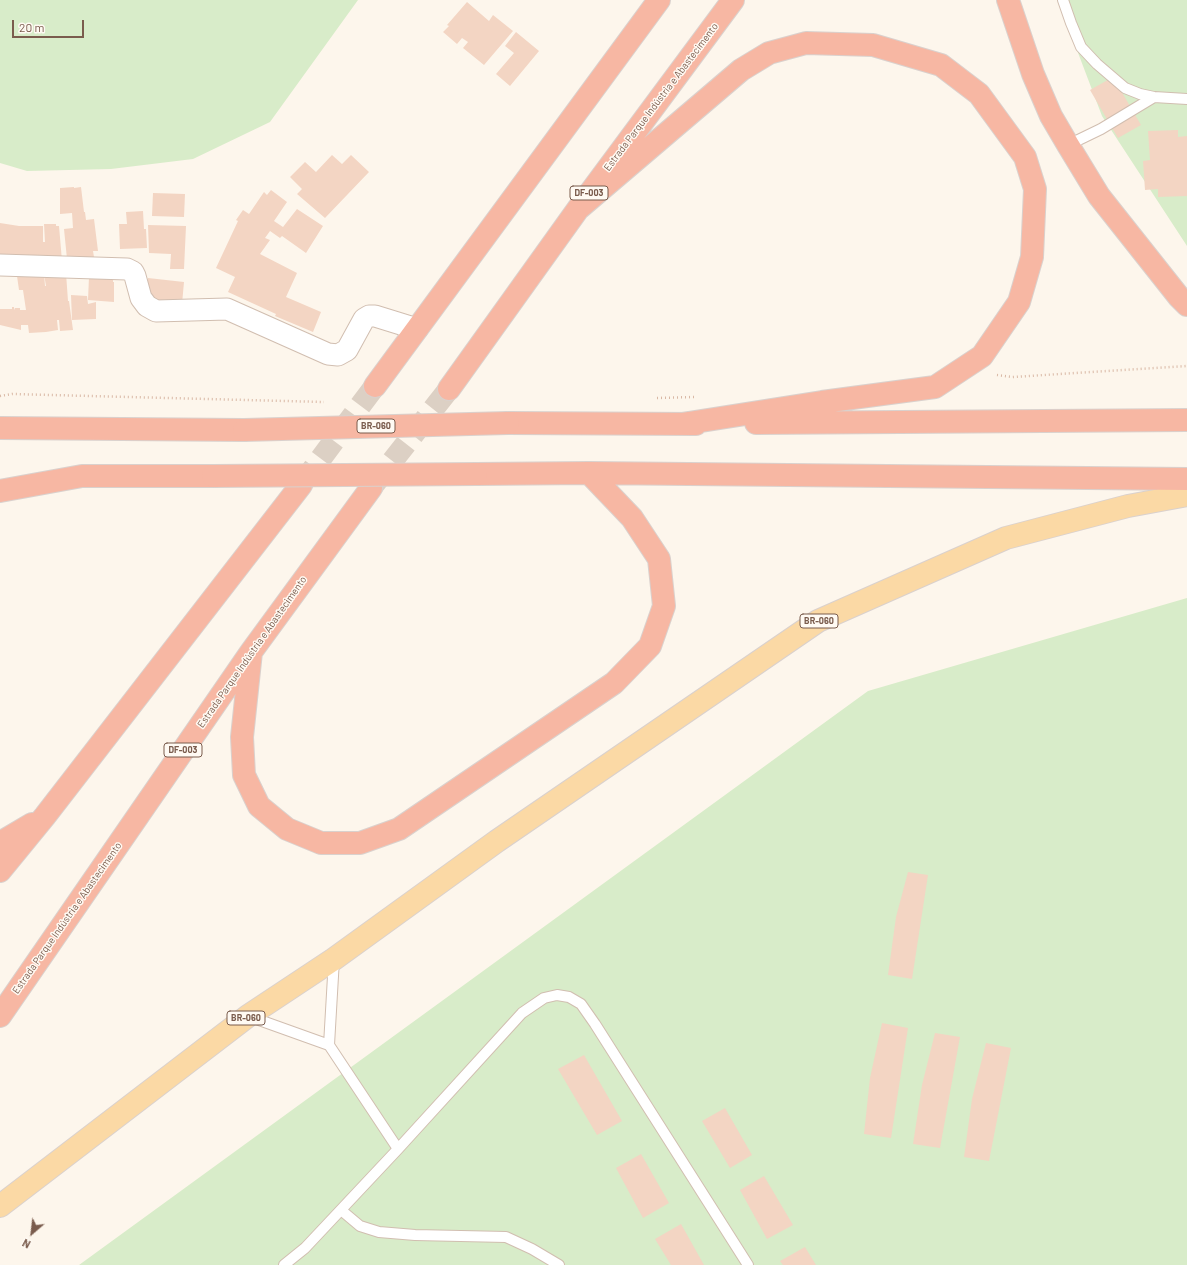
<!DOCTYPE html>
<meta charset="utf-8">
<style>
body{margin:0}
#map{position:relative;width:1187px;height:1265px;overflow:hidden;background:#fdf6ec;font-family:Barlow,sans-serif}
canvas{display:block}
.north{position:absolute;left:12px;top:1213px;width:40px;height:40px;-webkit-text-stroke:3px #fffaf3;paint-order:stroke;rotate:208deg;font-size:11px;font-weight:700;line-height:16px;text-align:center;color:#7a5c4d}
.north::after{content:'';display:block;margin:auto;width:14px;height:18px;background:#7a5c4d;clip-path:polygon(50% 0,100% 100%,50% 72%,0 100%)}
.scale{position:absolute;left:12px;top:20px;width:72px;height:18px;box-sizing:border-box;border:2px solid #7a5c4d;border-top:0;padding-left:5px;font-size:12px;line-height:14px;white-space:nowrap;color:#7a5c4d;-webkit-text-stroke:3px #fffaf3;paint-order:stroke}
</style>
<div id="map">
<canvas width="1187" height="1265"></canvas>
<div class="north">N</div>
<div class="scale">20 m</div>
</div>
<script>
const context = document.querySelector('canvas').getContext('2d');
context.lineJoin = 'round';
function paint(path, color) {
  context.fillStyle = color;
  context.fill(path, 'evenodd');
}
function poly(rows) {
  const path = new Path2D();
  for (const r of rows) {
    path.moveTo(r[0], r[1]);
    for (let i = 2; i < r.length; i += 2) path.lineTo(r[i], r[i + 1]);
  }
  return path;
}
function strokePath(path, color, width, dash) {
  context.strokeStyle = color;
  context.lineWidth = width;
  context.lineCap = dash ? 'butt' : 'round';
  context.setLineDash(dash || []);
  context.stroke(path);
}
function label(font, color, halo, rows, align = 'center') {
  context.font = font + ' Barlow,sans-serif';
  context.lineWidth = 3;
  context.setLineDash([]);
  context.textBaseline = 'middle';
  context.strokeStyle = halo;
  context.fillStyle = color;
  for (const [text, x, y, turn = 0] of rows) {
    context.save();
    context.translate(x, y);
    context.rotate((+turn || 0) * Math.PI / 180);
    context.textAlign = isNaN(turn) ? turn : align;
    if (halo) context.strokeText(text, 0, 0);
    context.fillText(text, 0, 0);
    context.restore();
  }
}
const green = poly([
 [0,0,358,0,270,122,193,159,111,169,27,171,0,163],
 [1058,0,1187,0,1187,246,1102,116],
 [1187,598,1187,1265,79,1265,868,691]
]);
const building = poly([
 [467,2,489,21,493,15,513,31,484,65,463,48,468,42,462,38,457,44,443,32,449,26,447,25],
 [516,32,539,51,510,86,496,74,514,53,505,46],
 [1113,77,1141,125,1118,138,1090,90],
 [1178,130,1178,137,1187,136,1187,196,1158,197,1158,189,1145,190,1143,161,1150,160,1148,131],
 [332,155,342,164,351,155,369,172,325,218,297,194,302,189,290,177,305,162,316,172],
 [74,187,74,188,81,187,84,212,85,212,86,220,94,219,98,251,93,251,94,257,67,259,64,229,73,228,72,213,60,214,60,188],
 [271,190,287,202,274,221,283,227,297,209,323,226,306,253,282,236,280,238,270,231,265,238,270,240,260,254,297,273,286,297,321,312,313,332,275,316,276,314,228,292,235,277,216,268,238,221,236,220,243,210,249,214,264,192,267,195],
 [153,193,185,194,184,217,152,216],
 [143,211,144,229,146,229,147,248,120,249,119,224,127,224,126,212],
 [0,223,19,226,43,226,43,242,45,242,44,224,56,224,56,226,59,226,62,261,3,260,4,255,0,254],
 [148,225,186,226,184,269,170,269,171,254,149,253],
 [66,273,68,301,69,301,73,330,60,331,59,320,57,320,58,330,46,332,29,333,28,325,21,325,21,330,0,325,0,309,12,309,12,307,14,307,14,310,15,308,20,308,20,310,26,310,23,290,19,290,17,276,44,274,45,286,46,286,44,274],
 [89,277,113,278,113,282,114,282,114,302,88,300],
 [148,278,184,282,182,304,148,299,146,294],
 [71,295,87,296,88,304,96,302,96,319,72,320],
 [908,872,928,875,912,979,888,975,896,917],
 [882,1023,908,1028,891,1138,864,1134,870,1078],
 [935,1033,960,1037,940,1148,913,1144,922,1085],
 [986,1043,1011,1048,989,1161,964,1157,972,1099],
 [584,1055,622,1121,597,1135,558,1069],
 [725,1108,752,1155,730,1168,702,1121],
 [641,1154,669,1203,643,1218,616,1168],
 [764,1176,793,1225,767,1239,740,1190],
 [681,1224,704,1265,671,1265,655,1239],
 [805,1247,816,1265,783,1265,780,1261]
]);
const highwayTunnel = poly([
 [301,485,375,386],
 [372,487,449,389]
]);
const path = poly([
 [997,375,1012,377,1187,366],
 [0,396,12,394,324,402],
 [657,398,694,397]
]);
const lane = poly([
 [1063,0,1071,23,1081,47,1097,64,1125,88,1140,94,1154,97,1187,99],
 [1068,145,1101,129,1154,97],
 [334,959,329,1045,398,1149],
 [248,1016,329,1045],
 [341,1210,360,1226,379,1232,415,1235,506,1237,532,1249,559,1265],
 [284,1265,305,1248,398,1149,522,1013,544,998,557,995,569,997,581,1004,595,1024,748,1265]
]);
const street = poly([
 [0,265,127,269,133,272,135,276,141,298,147,306,156,311,227,309,328,354,338,355,347,350,364,319,369,316,375,316,417,329]
]);
const primary = poly([
 [0,1206,248,1016,334,959,497,841,818,621,1006,538,1128,506,1187,495]
]);
const highway = poly([
 [1008,0,1033,74,1051,116,1068,145,1099,196,1179,297,1187,305],
 [578,209,741,70,769,53,806,43,873,45,941,65,979,94,1025,157,1035,189,1032,257,1019,302,982,356,935,387,822,402,682,424],
 [375,386,659,0],
 [449,389,578,209,733,0],
 [508,423,696,424],
 [756,423,1187,420],
 [0,428,244,430],
 [476,474,589,473,1187,479],
 [0,491,82,476,213,476],
 [251,652,242,737,244,775,259,806,287,829,321,843,360,843,399,829,614,683,650,646,664,606,659,559,632,518,589,473],
 [0,843,32,824],
 [0,871,45,816,301,485],
 [0,1016,251,652,371,488]
]);
const highwayBridge = poly([
 [244,430,508,423],
 [213,476,476,474]
]);
const shields = [
 [589,193,38],
 [376,426,38],
 [819,621,38],
 [183,750,38],
 [246,1018,38]
];
const shieldNames = [
 ["DF-003",589,193],
 ["BR-060",376,426],
 ["BR-060",819,621],
 ["DF-003",183,750],
 ["BR-060",246,1018]
];
const streetNames = [
 ["Estrada Parque Indústria e Abastecimento",661,97,-53],
 ["Estrada Parque Indústria e Abastecimento",252,652,-55],
 ["Estrada Parque Indústria e Abastecimento",67,918,-55]
];
paint(green, '#d8ecc9');
paint(building, '#f3d5c3');
strokePath(highwayTunnel, '#dcd0c4', 22, [22, 11]);
strokePath(lane, '#d1beb0', 12);
strokePath(street, '#d1beb0', 23);
strokePath(primary, '#dad1cd', 24);
strokePath(highway, '#dad1cd', 24);
strokePath(path, '#d9b8a5', 2.5, [1, 3]);
strokePath(lane, '#fff', 10);
strokePath(street, '#fff', 21);
strokePath(primary, '#fbd9a5', 22);
strokePath(highway, '#f7b7a3', 22);
strokePath(highwayBridge, '#dad1cd', 24, []);
strokePath(highwayBridge, '#f7b7a3', 22);
for (const [x, y, w] of shields) {
  const box = new Path2D();
  box.roundRect(x - w / 2, y - 7, w, 14, 3);
  context.fillStyle = '#fffaf3';
  context.fill(box);
  strokePath(box, '#7a5c4d', 1);
}
label('bold 9px', '#7a5c4d', null, shieldNames);
label('10px', '#7a5c4d', '#fffaf3', streetNames);
</script>
